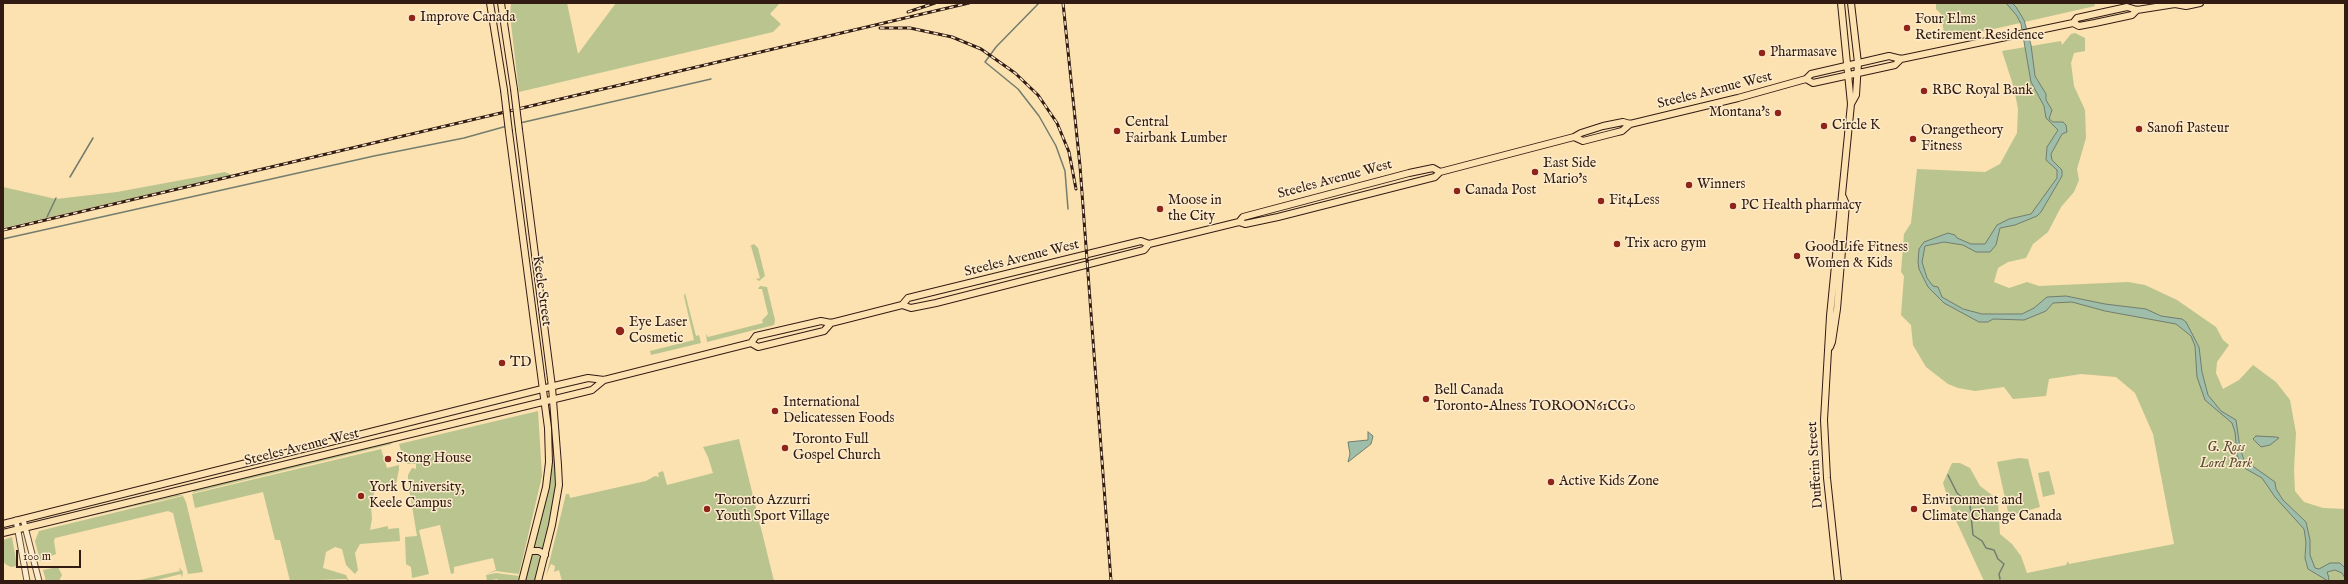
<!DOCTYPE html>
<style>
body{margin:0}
#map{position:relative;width:2348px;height:584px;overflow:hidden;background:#fce1b1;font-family:"IM FELL English",serif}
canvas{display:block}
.frame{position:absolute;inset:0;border:4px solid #321b13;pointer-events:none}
.scale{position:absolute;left:16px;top:550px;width:65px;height:18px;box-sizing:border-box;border:2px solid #321b13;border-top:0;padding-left:5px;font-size:12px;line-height:14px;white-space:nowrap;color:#321b13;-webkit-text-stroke:3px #fdeccc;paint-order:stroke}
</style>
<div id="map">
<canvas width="2348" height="584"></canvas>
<div class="frame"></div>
<div class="scale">100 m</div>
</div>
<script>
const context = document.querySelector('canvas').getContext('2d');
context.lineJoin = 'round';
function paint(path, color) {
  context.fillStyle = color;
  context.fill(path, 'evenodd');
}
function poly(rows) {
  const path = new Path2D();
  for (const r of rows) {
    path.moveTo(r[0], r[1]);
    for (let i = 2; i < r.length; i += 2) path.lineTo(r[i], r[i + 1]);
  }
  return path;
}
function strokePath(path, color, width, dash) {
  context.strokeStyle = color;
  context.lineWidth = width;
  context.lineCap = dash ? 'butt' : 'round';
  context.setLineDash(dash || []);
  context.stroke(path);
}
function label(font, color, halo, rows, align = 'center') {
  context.font = font + ' "IM FELL English",serif';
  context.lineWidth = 3;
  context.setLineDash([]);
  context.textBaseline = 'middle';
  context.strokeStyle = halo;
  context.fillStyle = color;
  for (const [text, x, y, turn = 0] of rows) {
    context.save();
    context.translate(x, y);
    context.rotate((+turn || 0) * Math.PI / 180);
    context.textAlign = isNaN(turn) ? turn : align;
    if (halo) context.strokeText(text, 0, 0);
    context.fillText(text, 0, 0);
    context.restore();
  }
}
const green = poly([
 [511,3,567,3,578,54,616,3,780,3,770,14,781,24,773,32,519,92,510,15],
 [1936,3,2094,3,2095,6,1945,40,1941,14,1936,9],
 [2075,33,2085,38,2085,51,2074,53,2071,63,2074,86,2085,110,2086,138,2077,169,2079,180,2074,192,2061,207,2048,232,2033,244,2026,258,2008,262,1998,268,1994,282,2009,288,2027,282,2039,286,2128,282,2145,285,2177,300,2216,327,2223,340,2229,345,2217,362,2216,373,2223,389,2239,380,2253,365,2276,382,2290,400,2296,433,2294,470,2295,491,2304,502,2323,508,2345,509,2345,581,1984,581,1953,514,1943,483,1952,463,1960,463,1970,468,1980,486,1992,495,1998,503,2000,534,2012,544,2021,556,2027,573,2066,565,2068,561,2069,564,2174,544,2153,434,2135,393,2116,377,2081,374,2049,379,2046,396,2013,399,2004,387,1975,391,1958,388,1948,384,1926,367,1913,345,1911,325,1901,315,1904,276,1901,272,1904,234,1911,223,1917,169,1985,172,2000,164,2017,133,2018,109,2014,88,2002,51,2061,41,2062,45,2071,34],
 [225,172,232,175,3,228,3,187,56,199,117,192],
 [754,244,758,248,765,276,759,281,756,279,760,278,751,246,748,247],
 [760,286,767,287,775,320,774,325,707,342,706,334,708,337,763,323,762,320,768,314,762,289,758,289],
 [685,293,696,336,699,335,701,343,651,355,650,351,694,340,684,296],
 [538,411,542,476,519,574,496,571,486,574,496,570,493,558,454,567,454,573,451,574,440,525,419,530,429,574,412,578,411,567,406,564,405,537,417,536,408,482,408,475,412,468,416,469,416,464,408,464,404,461,399,444],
 [552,437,556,475,556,487,551,520,543,550,534,547,549,487,553,458],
 [739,439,774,581,562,581,559,570,554,572,555,566,551,564,546,576,566,494,569,494,570,498,646,481,655,476,659,477,658,473,663,471,667,485,713,473,708,457,703,447],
 [389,442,392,444,192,493,195,490],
 [381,449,387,468,399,465,399,469,396,484,376,484,371,506,372,519,370,530,388,526,388,529,399,528,400,541,360,544,355,553,358,570,355,574,346,565,342,549,335,547,326,552,323,568,346,575,349,581,346,579,290,581,280,540,275,540,263,492,195,508,192,494],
 [2019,458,2028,459,2040,507,2009,516,1997,462],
 [2049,471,2055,494,2043,497,2038,473],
 [177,495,184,495,64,522,73,520],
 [183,496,186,502,203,572,188,574,173,513,168,511,55,538,54,541,56,554,40,561,35,541,39,531],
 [12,537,17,566,11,567,5,564,3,559,3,540],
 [536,553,541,558,535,581,525,581,532,555],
 [58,567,62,575,59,581,46,581,43,570],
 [179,567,183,572,182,578,181,574,153,581,135,581,180,571],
 [496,573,519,576,517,581,499,581,497,579,487,581,486,575]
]);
const water = poly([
 [2006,3,2012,3,2016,7,2024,20,2031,45,2035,76,2046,94,2046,100,2052,110,2049,119,2053,122,2063,122,2066,125,2067,132,2062,134,2051,154,2052,160,2062,170,2062,176,2041,212,2037,216,2015,225,2000,228,1996,245,1990,252,1976,252,1963,245,1944,242,1925,246,1922,262,1927,278,1933,286,1938,287,1942,297,1963,309,1982,314,2022,314,2034,308,2047,297,2066,296,2105,304,2146,309,2161,316,2182,319,2186,322,2199,347,2202,372,2208,395,2221,411,2236,420,2240,448,2244,460,2275,482,2276,489,2283,500,2306,522,2310,540,2310,555,2315,568,2319,569,2330,563,2340,563,2345,568,2345,578,2342,573,2335,570,2327,572,2329,578,2328,581,2308,569,2305,558,2306,542,2304,529,2275,497,2262,478,2246,469,2241,464,2237,455,2235,432,2232,423,2205,400,2197,377,2195,346,2191,336,2176,324,2105,311,2072,302,2053,303,2046,311,2024,320,1993,319,1988,322,1979,322,1944,303,1928,287,1919,269,1918,262,1919,249,1924,242,1948,233,1955,235,1957,238,1971,244,1985,244,1997,225,2009,219,2031,214,2057,178,2057,170,2046,160,2047,147,2058,130,2046,118,2044,106,2031,82,2021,24,2017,16,2006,3],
 [1368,432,1373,436,1371,444,1348,462,1350,454,1348,442,1368,440,1368,432],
 [2256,436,2276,437,2279,438,2270,445,2261,447,2253,439,2256,436]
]);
const stream = poly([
 [1039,3,996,47,985,62,1018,89,1039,116,1056,146,1065,171,1068,209],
 [520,123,711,79],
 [70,177,93,138],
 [47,217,56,198],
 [3,239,374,156,464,138,507,126],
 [1948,475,1957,493,1970,505,1973,535,1982,541,1986,548,1994,550,1998,559,2004,564,1999,574,2000,579]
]);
const minor = poly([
 [23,519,39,581],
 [16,520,27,581]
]);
const major = poly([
 [490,3,504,90],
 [501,3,514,89],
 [1851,3,1858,63,1856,95,1851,104],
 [2073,23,2077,18,2127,7,2137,10,2175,4,2186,6,2200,3],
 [1806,79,1813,83,1895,65,1901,59],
 [519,130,552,387,558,465,559,485,552,525,538,581],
 [509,132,548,428,549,462,546,487,522,581],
 [1574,137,1583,141,1614,133,1622,131,1630,124],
 [1239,222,1243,217,1409,173,1433,168,1440,172],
 [902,305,908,298,1141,241,1149,244],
 [751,343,758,347,824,331,831,323],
 [1830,347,1832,342,1837,309,1846,204,1843,197],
 [3,524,558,385,588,378,604,380,751,343,756,336,821,321,831,323,902,305,911,308,936,303,1144,250,1149,244,1239,222,1245,224,1278,217,1435,177,1440,172,1574,137,1581,133,1603,126,1623,122,1630,124,1738,98,1806,79,1811,74,1889,56,1901,59,2073,23,2079,26,2095,23,2132,15,2137,10],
 [3,533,592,390,604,380],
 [530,551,539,551,545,555],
 [1838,581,1827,478,1824,420,1830,316,1851,104,1841,3]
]);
const rail = poly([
 [1063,3,1080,166,1111,581],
 [908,12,935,3],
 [880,28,910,28,952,37,981,49,1015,73,1038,95,1057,123,1069,152,1076,189],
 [3,230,969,3]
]);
const majorBridge = poly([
 [514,89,519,130],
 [504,90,509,132]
]);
const markers = [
 [412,18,4,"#8f2418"],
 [1907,28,4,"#8f2418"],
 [1762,53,4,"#8f2418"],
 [1924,91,4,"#8f2418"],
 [1778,113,4,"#8f2418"],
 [1824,126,4,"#8f2418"],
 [2139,129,4,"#8f2418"],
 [1117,131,4,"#8f2418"],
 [1913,139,4,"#8f2418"],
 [1535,172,4,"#8f2418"],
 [1689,185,4,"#8f2418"],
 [1457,191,4,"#8f2418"],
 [1601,201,4,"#8f2418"],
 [1733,206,4,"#8f2418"],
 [1160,209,4,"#8f2418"],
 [1617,244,4,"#8f2418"],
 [1797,256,4,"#8f2418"],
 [620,331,5,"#8f2418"],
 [502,363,4,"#8f2418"],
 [1426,399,4,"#8f2418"],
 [775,411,4,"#8f2418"],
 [785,448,4,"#8f2418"],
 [388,459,4,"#8f2418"],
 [1551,482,4,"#8f2418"],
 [361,496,4,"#8f2418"],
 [707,509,4,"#8f2418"],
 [1914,509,4,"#8f2418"]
];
const poiNames = [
 ["Improve Canada",420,18],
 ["Four Elms",1915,20],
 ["Retirement Residence",1915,36],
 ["Pharmasave",1770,53],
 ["RBC Royal Bank",1932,91],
 ["Montana's",1770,113,"right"],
 ["Central",1125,123],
 ["Fairbank Lumber",1125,139],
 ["Circle K",1832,126],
 ["Sanofi Pasteur",2147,129],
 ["Orangetheory",1921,131],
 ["Fitness",1921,147],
 ["East Side",1543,164],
 ["Mario's",1543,180],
 ["Winners",1697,185],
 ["Canada Post",1465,191],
 ["Moose in",1168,201],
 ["the City",1168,217],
 ["Fit4Less",1609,201],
 ["PC Health pharmacy",1741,206],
 ["Trix acro gym",1625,244],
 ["GoodLife Fitness",1805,248],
 ["Women & Kids",1805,264],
 ["Eye Laser",629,323],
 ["Cosmetic",629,339],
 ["TD",510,363],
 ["Bell Canada",1434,391],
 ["Toronto-Alness TOROON61CG0",1434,407],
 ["International",783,403],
 ["Delicatessen Foods",783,419],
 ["Toronto Full",793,440],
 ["Gospel Church",793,456],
 ["Stong House",396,459],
 ["Active Kids Zone",1559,482],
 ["York University,",369,488],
 ["Keele Campus",369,504],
 ["Toronto Azzurri",715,501],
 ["Youth Sport Village",715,517],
 ["Environment and",1922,501],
 ["Climate Change Canada",1922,517]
];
const streetNames = [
 ["Steeles Avenue West",1715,91,-14],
 ["Steeles Avenue West",1335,180,-15],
 ["Steeles Avenue West",1022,259,-14],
 ["Keele Street",541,291,82],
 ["Steeles Avenue West",302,448,-14],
 ["Dufferin Street",1816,465,-94]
];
const parkNames = [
 ["G. Ross",2226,448],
 ["Lord Park",2226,464]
];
paint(green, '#b9c48f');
paint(water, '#9fbeaa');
strokePath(water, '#737d6e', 1);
strokePath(stream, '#737d6e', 1.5);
strokePath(minor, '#644c3a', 7);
strokePath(major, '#321b13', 8);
strokePath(minor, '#fdeccc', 5);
strokePath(major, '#fce1b1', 6);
strokePath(rail, '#321b13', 3);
strokePath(rail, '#fdeccc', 1.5, [4.5]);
strokePath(majorBridge, '#321b13', 8, []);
strokePath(majorBridge, '#fce1b1', 6);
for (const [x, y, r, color] of markers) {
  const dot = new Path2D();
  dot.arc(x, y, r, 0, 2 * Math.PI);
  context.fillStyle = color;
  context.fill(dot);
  strokePath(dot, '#fdeccc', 1.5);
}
label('14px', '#321b13', '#fdeccc', poiNames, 'left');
label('14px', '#321b13', '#fdeccc', streetNames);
label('italic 14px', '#5a4e38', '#fdeccc', parkNames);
</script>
